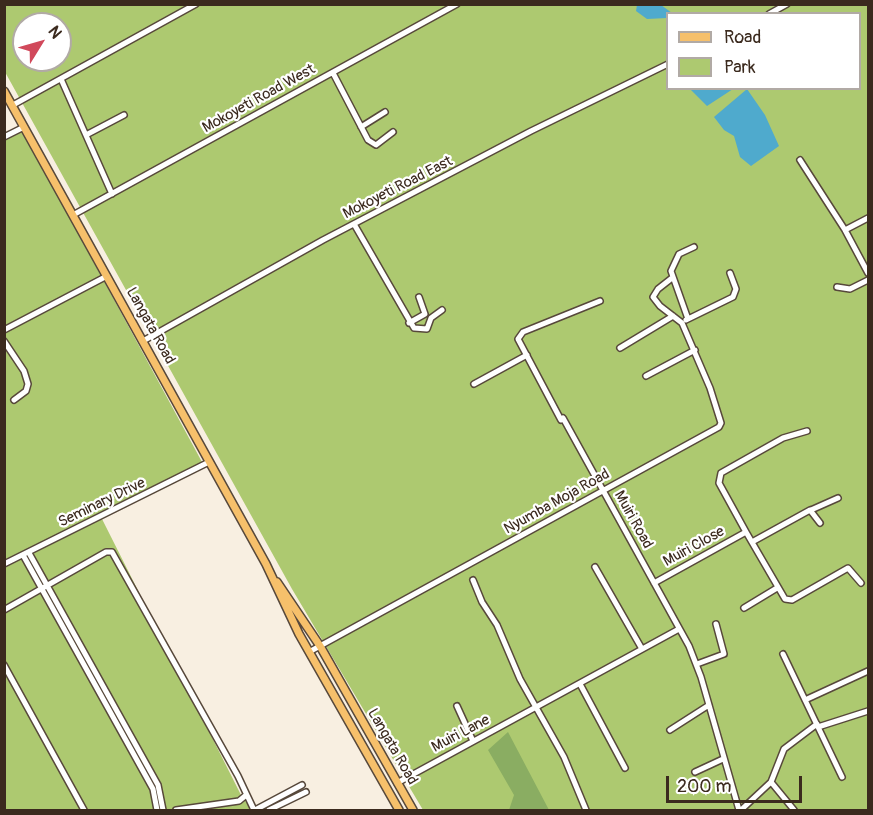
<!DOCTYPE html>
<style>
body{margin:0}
#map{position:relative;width:873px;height:815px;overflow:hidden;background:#f8efe1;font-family:Pangolin,sans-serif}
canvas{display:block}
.frame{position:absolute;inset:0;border:6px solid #3b2a1e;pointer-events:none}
.legend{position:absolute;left:666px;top:12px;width:195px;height:78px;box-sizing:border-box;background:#fff;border:2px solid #b1aaa5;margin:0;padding:8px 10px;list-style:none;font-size:18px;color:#3b2a1e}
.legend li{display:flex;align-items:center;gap:12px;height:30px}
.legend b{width:30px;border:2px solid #b1aaa5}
.north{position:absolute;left:12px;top:12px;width:60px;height:60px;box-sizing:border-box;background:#fff;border:2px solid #b1aaa5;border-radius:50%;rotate:53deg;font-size:16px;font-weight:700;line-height:24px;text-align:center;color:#3b2a1e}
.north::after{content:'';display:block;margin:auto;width:21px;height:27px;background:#d1495b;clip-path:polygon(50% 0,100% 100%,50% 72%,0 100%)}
.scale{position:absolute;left:666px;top:776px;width:136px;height:27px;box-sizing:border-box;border:3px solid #3b2a1e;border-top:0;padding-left:8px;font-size:18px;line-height:21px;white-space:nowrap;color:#3b2a1e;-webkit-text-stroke:4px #fff;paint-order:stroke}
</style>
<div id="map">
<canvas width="873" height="815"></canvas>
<div class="frame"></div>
<ul class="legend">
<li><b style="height:8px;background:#f6c06b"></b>Road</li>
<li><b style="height:16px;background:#adc970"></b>Park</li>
</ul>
<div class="north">N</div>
<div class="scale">200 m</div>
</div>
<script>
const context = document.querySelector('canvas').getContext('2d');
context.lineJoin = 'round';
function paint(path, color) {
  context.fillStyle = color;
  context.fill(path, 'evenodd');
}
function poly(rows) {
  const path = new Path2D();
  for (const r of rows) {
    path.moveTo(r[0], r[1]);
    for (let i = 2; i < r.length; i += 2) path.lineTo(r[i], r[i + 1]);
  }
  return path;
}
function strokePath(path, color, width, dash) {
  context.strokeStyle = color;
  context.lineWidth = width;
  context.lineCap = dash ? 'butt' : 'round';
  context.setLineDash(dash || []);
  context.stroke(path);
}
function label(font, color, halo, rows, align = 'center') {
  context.font = font + ' Pangolin,sans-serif';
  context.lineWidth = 4.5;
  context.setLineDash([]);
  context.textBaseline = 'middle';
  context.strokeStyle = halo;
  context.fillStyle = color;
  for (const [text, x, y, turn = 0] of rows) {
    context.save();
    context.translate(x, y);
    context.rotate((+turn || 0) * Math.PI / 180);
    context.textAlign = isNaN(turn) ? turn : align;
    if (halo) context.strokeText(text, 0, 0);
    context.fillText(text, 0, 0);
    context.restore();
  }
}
const green = poly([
 [4,5,868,5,868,810,423,810,292,589,5,72],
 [668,14,860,14,860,88,668,88],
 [24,24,60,24,60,60,24,60],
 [21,128,202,462,102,519,242,797,253,810,5,810,4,137]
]);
const forest = poly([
 [508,732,549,810,509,810,514,795,488,750]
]);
const water = poly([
 [637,5,661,5,672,13,668,14,667,28,667,18,647,19,636,11],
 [690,89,733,89,707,106],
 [747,89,765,115,779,146,751,166,740,157,734,136,724,130,714,117]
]);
const minor = poly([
 [769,14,787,4],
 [333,73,368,140,376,145,393,132],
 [61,79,112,194],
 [13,105,196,4],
 [361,127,385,112],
 [86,135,124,115],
 [4,137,24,127],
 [800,160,845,230,868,273],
 [73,215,457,4],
 [354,224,414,328,427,329,431,318,442,310],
 [845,230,868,218],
 [837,287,850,289,868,280],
 [600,301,523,332,518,339,561,420,563,418,689,646,701,677,739,810],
 [688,319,671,271,679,254,694,247],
 [686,320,733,297,736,289,730,273],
 [409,323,425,314,419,297],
 [4,330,107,276],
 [4,341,24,371,28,384,26,391,14,400],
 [143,341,323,240,531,131,668,64],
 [620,348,673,316],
 [646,376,695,350],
 [474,384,527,355],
 [811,510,838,498],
 [746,532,785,599,792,600,848,568,861,583],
 [752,542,810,510,820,523],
 [29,553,158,785,163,810],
 [23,555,153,789,157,810],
 [4,564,209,462],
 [595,567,642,649],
 [473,580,482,602,497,625,520,679,564,757,586,810],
 [654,583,746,532,719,483,721,473,783,438,807,431],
 [744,608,777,588],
 [4,610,106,552,112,552,238,776,254,810],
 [309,652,719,427,721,423,710,388,682,323,660,306,653,297,658,289,672,278],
 [783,654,842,777],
 [697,664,724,654,716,624],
 [4,665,84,810],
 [580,684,625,768],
 [805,700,868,671],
 [457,706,473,741],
 [818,727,868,711],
 [670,730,709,705],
 [695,772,723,759],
 [771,782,794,810],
 [397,783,679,629],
 [176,810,239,801,245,796],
 [255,810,302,785],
 [269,810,306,792],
 [741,810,771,782,784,749,817,724]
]);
const major = poly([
 [4,91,266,564,299,634,399,810],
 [277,582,320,646,413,810]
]);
const streetNames = [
 ["Mokoyeti Road West",259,99,-29],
 ["Mokoyeti Road East",398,188,-27],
 ["Langata Road",150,326,61],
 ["Nyumba Moja Road",557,502,-29],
 ["Seminary Drive",102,503,-26],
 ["Muiri Road",633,520,61],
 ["Muiri Close",694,547,-29],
 ["Muiri Lane",461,734,-28],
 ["Langata Road",392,747,60]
];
paint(green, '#adc970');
paint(forest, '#8aad62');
paint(water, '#4faacd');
strokePath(minor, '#57483b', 8);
strokePath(major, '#57483b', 10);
strokePath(minor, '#fff', 5);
strokePath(major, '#f6c06b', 7);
label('15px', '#3b2a1e', '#fff', streetNames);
</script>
